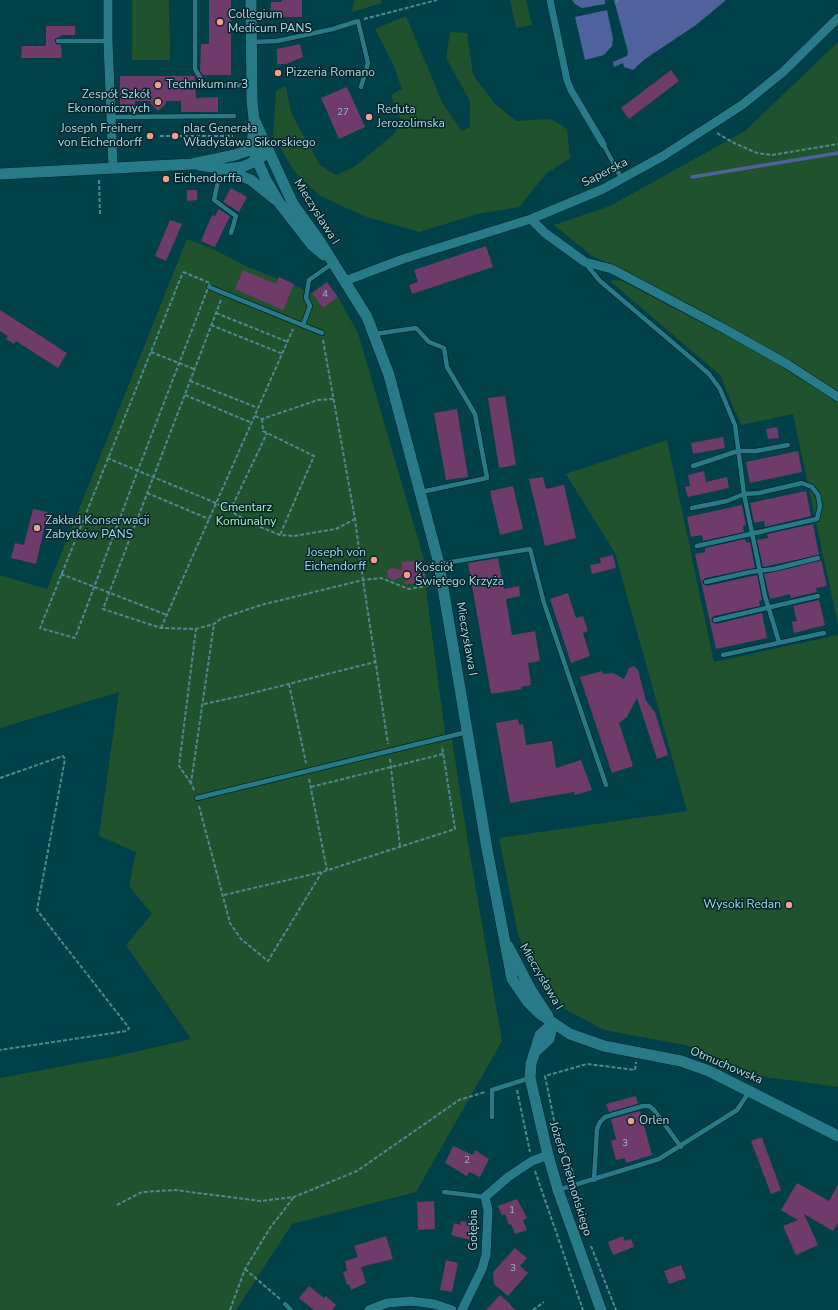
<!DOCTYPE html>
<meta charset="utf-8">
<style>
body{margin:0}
canvas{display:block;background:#004049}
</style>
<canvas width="838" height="1310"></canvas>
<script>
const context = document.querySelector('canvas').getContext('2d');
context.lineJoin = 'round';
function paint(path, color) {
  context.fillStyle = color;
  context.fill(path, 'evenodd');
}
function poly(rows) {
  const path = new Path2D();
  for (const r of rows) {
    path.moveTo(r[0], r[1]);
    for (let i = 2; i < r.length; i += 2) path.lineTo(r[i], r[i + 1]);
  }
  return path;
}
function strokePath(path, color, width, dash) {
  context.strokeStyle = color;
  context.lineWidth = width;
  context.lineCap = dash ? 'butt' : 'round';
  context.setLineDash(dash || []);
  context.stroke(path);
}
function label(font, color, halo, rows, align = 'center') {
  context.font = font + ' "Nunito Sans",sans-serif';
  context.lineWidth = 3;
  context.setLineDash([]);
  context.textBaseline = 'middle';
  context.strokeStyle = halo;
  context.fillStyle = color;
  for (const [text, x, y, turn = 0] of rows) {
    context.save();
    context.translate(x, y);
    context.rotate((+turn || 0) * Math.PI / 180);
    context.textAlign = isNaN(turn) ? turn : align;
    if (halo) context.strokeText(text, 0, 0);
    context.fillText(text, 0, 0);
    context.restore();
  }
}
const green = poly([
 [132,0,169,0,170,60,132,60],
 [354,0,381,0,382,3,352,12],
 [510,0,526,0,532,25,516,28],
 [406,16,443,104,462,131,470,127,470,101,446,58,450,32,467,33,473,75,496,105,516,121,551,119,567,129,570,158,547,173,519,207,478,214,419,232,364,216,320,196,293,170,273,135,276,91,286,86,291,113,320,165,336,175,354,167,394,134,401,120,391,95,402,89,393,64,375,29],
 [838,42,838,625,793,414,741,425,720,375,610,281,620,280,727,336,708,314,619,268,592,256,554,225,610,206,745,131],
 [187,239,213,249,246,266,312,293,323,308,338,297,358,333,425,563,426,590,446,740,452,739,467,837,502,1041,416,1192,292,1224,236,1310,0,1310,0,1078,117,1056,191,1039,126,945,152,914,129,886,136,852,99,836,119,692,0,728,0,575,47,589],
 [667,440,714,662,838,635,838,1087,760,1076,685,1045,604,1030,563,1008,535,975,518,934,499,838,687,811,615,553,566,474]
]);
const water = poly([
 [572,0,605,0,605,4,582,8,575,4],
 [614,0,726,0,696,25,645,59,633,70,624,67,623,63,614,67,613,62,627,56,628,52],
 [607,10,613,38,612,46,604,55,585,60,575,17]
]);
const stream = poly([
 [692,177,838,153]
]);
const building = poly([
 [209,0,231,0,231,75,203,75,200,71,201,44,209,44],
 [282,0,302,0,302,17,271,17,271,2,282,2],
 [46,26,75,26,75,35,63,35,55,39,56,44,61,45,62,58,21,58,22,46,46,46],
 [300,44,303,57,286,64,277,64,277,49],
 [671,70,679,81,629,119,621,108],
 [120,76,195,76,196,98,218,97,218,112,181,112,181,101,166,101,165,105,158,111,152,105,150,101,135,101,135,112,120,112],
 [347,87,365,127,339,139,321,98],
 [231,188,247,197,239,212,223,202],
 [187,190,197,190,197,200,187,201],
 [219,209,230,216,215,247,201,241,212,215,215,216],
 [170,220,182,224,166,261,155,256],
 [486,246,493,267,412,294,409,285,418,282,414,270],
 [243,270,276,284,279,277,294,284,283,310,235,289],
 [327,282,338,297,323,308,312,293],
 [0,310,67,353,58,368,16,341,14,344,6,339,8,336,0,331],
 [505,396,516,465,499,468,488,398],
 [457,409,468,477,446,480,434,413],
 [777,427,779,438,768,439,766,429],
 [723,437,725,448,693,454,691,443],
 [798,451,802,472,750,483,746,462],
 [704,471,706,482,727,477,729,488,688,497,685,487,690,486,688,475],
 [543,477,546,489,564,485,576,538,545,546,529,479],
 [513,486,523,529,500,535,490,491],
 [806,491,811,516,765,527,764,521,754,523,750,503],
 [742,505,746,525,743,526,744,532,703,541,702,535,691,537,687,517],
 [33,509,48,512,36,564,11,558,15,543,24,545],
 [813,524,819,555,763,567,757,540,768,538,767,534],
 [745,539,746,543,750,542,755,568,705,578,702,582,707,586,757,575,762,600,759,601,760,606,714,616,711,620,716,624,762,613,767,638,716,649,695,554,705,552,705,548],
 [613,555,616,568,592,574,590,565,601,563,600,558],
 [498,558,504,589,519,586,520,596,506,599,512,635,535,631,540,661,528,663,531,685,521,687,522,689,491,694,468,563],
 [423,560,426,583,405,584,404,576,394,580,388,578,387,571,392,568,402,570,402,562],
 [821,560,827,586,816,588,817,592,791,598,790,594,770,599,764,574],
 [568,593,576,618,583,616,588,631,583,633,590,656,571,663,550,599],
 [819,600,825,625,794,633,792,622,797,621,793,606],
 [634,666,638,670,646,701,655,712,668,755,657,759,637,698,627,717,619,723,633,766,612,773,580,677,602,671,603,674,613,673,624,679,629,668],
 [518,719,519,725,523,724,526,745,552,741,556,768,581,760,592,790,575,795,574,792,510,803,496,723],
 [636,1096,638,1104,609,1112,606,1104],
 [640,1111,652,1155,626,1163,625,1158,616,1160,611,1141,616,1139,611,1119],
 [759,1138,762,1138,781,1190,771,1194,751,1141],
 [453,1146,473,1155,475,1150,489,1159,480,1177,469,1172,467,1176,445,1163],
 [797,1183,829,1201,838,1184,838,1223,833,1231,804,1214,818,1245,796,1255,783,1226,798,1220,781,1210],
 [517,1199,527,1218,523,1220,527,1230,515,1234,511,1224,509,1225,505,1214,502,1216,498,1206],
 [434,1201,435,1229,418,1230,417,1202],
 [461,1221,477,1224,473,1241,451,1235,454,1223,460,1225],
 [386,1236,393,1259,361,1267,366,1283,351,1290,349,1284,347,1285,343,1272,347,1271,345,1261,358,1257,354,1246],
 [623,1236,625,1241,631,1239,634,1247,613,1255,608,1242],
 [515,1248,527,1258,520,1266,528,1273,508,1296,494,1284,493,1272],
 [446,1260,458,1263,452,1292,440,1290],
 [681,1265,686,1278,669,1284,664,1271],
 [309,1286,324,1298,326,1296,336,1305,332,1310,314,1310,299,1298],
 [500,1295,509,1303,515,1310,486,1310]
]);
const path = poly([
 [615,3,619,0],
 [364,19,437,0],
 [717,133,734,143,757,153,772,155,838,144],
 [160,136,233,136],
 [99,180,100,214],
 [183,272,210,283,138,470,75,638,40,628,183,272],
 [221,300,103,609,161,628,196,629,214,624,222,618,261,605,363,580,381,578,409,589,431,585],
 [216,313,288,342],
 [211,325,283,354],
 [323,340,355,519,363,580,388,744],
 [151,352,194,369],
 [190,381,258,408],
 [185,395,252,423],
 [255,416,262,419,318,400,334,399],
 [262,419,263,431,314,456,280,535],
 [107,458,216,503,253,524,280,535,294,536,336,529,355,519],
 [147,493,209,519],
 [230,511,267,433],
 [61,574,167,615],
 [161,628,293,329],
 [289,684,306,763],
 [204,704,241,696,375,662],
 [390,759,400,846],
 [0,778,63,756,65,759,37,910,129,1028,127,1031,0,1050],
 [309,779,327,870],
 [191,783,179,766,196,629],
 [311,787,443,754],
 [194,790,191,783,214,624],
 [199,806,230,923,241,939,268,961,322,872],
 [224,895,322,872,455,829,442,746],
 [517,1090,530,1152],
 [535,1171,583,1310],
 [574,1177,567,1157,558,1140,545,1076,587,1064,635,1070,636,1062],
 [117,1205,142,1192,175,1190,260,1201,294,1197,357,1171,459,1100,485,1092],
 [575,1205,577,1191],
 [591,1246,616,1310],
 [245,1269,280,1299],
 [230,1310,245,1269,270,1228,294,1197],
 [533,1310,544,1302]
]);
const service = poly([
 [195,0,195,69,205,86,251,85],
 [58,41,108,41],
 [252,42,277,41,333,29,358,21,368,63,361,87],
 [111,117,234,116],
 [603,144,622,179],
 [221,168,214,200,236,216,231,233],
 [586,264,600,281,692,359,709,374,720,389,735,425,744,494,752,533,765,596,779,642],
 [209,287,322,333],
 [303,325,310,306,306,298,309,280,333,263],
 [375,334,416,328,429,342,444,348,447,367,475,414,487,478,421,492],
 [693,466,738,451,756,451,788,445],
 [692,508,727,501,744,494,759,493,802,483,812,487,818,495,820,506,817,519,697,546],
 [439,564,530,549,544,603,606,785],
 [706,582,750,572,774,569,818,558],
 [715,620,818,596],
 [723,655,824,633],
 [197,798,467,732],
 [492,1117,492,1090,530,1078],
 [594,1180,597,1129,600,1122,605,1117,643,1106,649,1106,654,1110,681,1147],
 [558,1190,659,1159,737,1110,749,1092],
 [444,1192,485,1197],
 [285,1304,291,1310]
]);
const pedestrian = poly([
 [550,0,567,80,571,90,603,144]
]);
const minor = poly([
 [108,0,108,41,113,167],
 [531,219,545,233,585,262,612,269,723,328,787,364,838,397],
 [345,281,403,259,531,219,603,189,663,156,742,105,783,72,838,18],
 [369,1310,387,1303,411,1301,434,1304,452,1310],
 [462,1310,482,1269,486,1255,488,1210,485,1197,508,1177,532,1161,548,1155]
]);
const tertiary = poly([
 [199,165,226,169,242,167,256,161,264,155],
 [226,170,251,180,276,200],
 [0,174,192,164,235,155,252,149,268,151],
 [553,1023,540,1035,531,1064,530,1078,548,1155,558,1190,601,1310],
 [535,1052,549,1039,553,1023]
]);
const secondary = poly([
 [251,0,252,101,254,119,252,149,266,180,280,204,312,245,324,255],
 [254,119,293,204,319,240,367,317,389,375,439,564,487,849,512,979,527,1001,540,1014,570,1034,604,1046,681,1061,709,1071,838,1136],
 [508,946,531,990,548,1016]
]);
const markers = [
 [220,22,4,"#f59d8e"],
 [278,73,4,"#f59d8e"],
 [158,85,4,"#f59d8e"],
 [158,102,4,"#f59d8e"],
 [369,117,4,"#f59d8e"],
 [150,136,4,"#f59d8e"],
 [175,136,4,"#f59d8e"],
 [166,179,4,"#f59d8e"],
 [37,528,4,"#f59d8e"],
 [374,560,4,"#f59d8e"],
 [407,575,4,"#f59d8e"],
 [789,905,4,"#f59d8e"],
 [631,1121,4,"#f59d8e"]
];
const numberNames = [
 ["27",343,113],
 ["4",325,295],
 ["3",625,1144],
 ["2",467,1161],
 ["1",512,1211],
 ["3",513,1269]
];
const poiNames = [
 ["Collegium",228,15],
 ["Medicum PANS",228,29],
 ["Pizzeria Romano",286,73],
 ["Technikum nr 3",166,85],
 ["Zespół Szkół",150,95,"right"],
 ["Ekonomicznych",150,109,"right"],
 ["Reduta",377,110],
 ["Jerozolimska",377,124],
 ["Joseph Freiherr",142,129,"right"],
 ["von Eichendorff",142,143,"right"],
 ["plac Generała",183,129],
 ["Władysława Sikorskiego",183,143],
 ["Eichendorffa",174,179],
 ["Zakład Konserwacji",45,521],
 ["Zabytków PANS",45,535],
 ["Joseph von",366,553,"right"],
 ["Eichendorff",366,567,"right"],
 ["Kościół",415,568],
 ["Świętego Krzyża",415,582],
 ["Wysoki Redan",781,905,"right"],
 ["Orlen",639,1121]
];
const streetNames = [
 ["Saperska",605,173,-27],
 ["Mieczysława I",316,212,58],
 ["Mieczysława I",466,639,80],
 ["Mieczysława I",541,977,60],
 ["Otmuchowska",726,1066,23],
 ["Józefa Chełmońskiego",570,1179,73],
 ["Gołębia",474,1230,-90]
];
const parkNames = [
 ["Cmentarz",246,508],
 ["Komunalny",246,522]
];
paint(green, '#1f522d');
paint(water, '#50629e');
strokePath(stream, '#50629e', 3.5);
paint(building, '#6e3b6a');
strokePath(service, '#02242a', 6);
strokePath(pedestrian, '#02242a', 8);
strokePath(minor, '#02242a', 10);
strokePath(tertiary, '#02242a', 12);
strokePath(secondary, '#02242a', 12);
strokePath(path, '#518992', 2, [4, 2]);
strokePath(service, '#277a87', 4.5);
strokePath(pedestrian, '#277a87', 7);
strokePath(minor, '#277a87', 9);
strokePath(tertiary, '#277a87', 11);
strokePath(secondary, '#277a87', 11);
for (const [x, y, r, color] of markers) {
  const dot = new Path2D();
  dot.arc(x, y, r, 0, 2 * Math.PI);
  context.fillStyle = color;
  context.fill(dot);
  strokePath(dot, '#02242a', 1.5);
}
label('10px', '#9db4c6', null, numberNames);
label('12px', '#addce5', '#02242a', poiNames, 'left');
label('12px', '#addce5', '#02242a', streetNames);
label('12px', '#a1fab4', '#02242a', parkNames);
</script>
